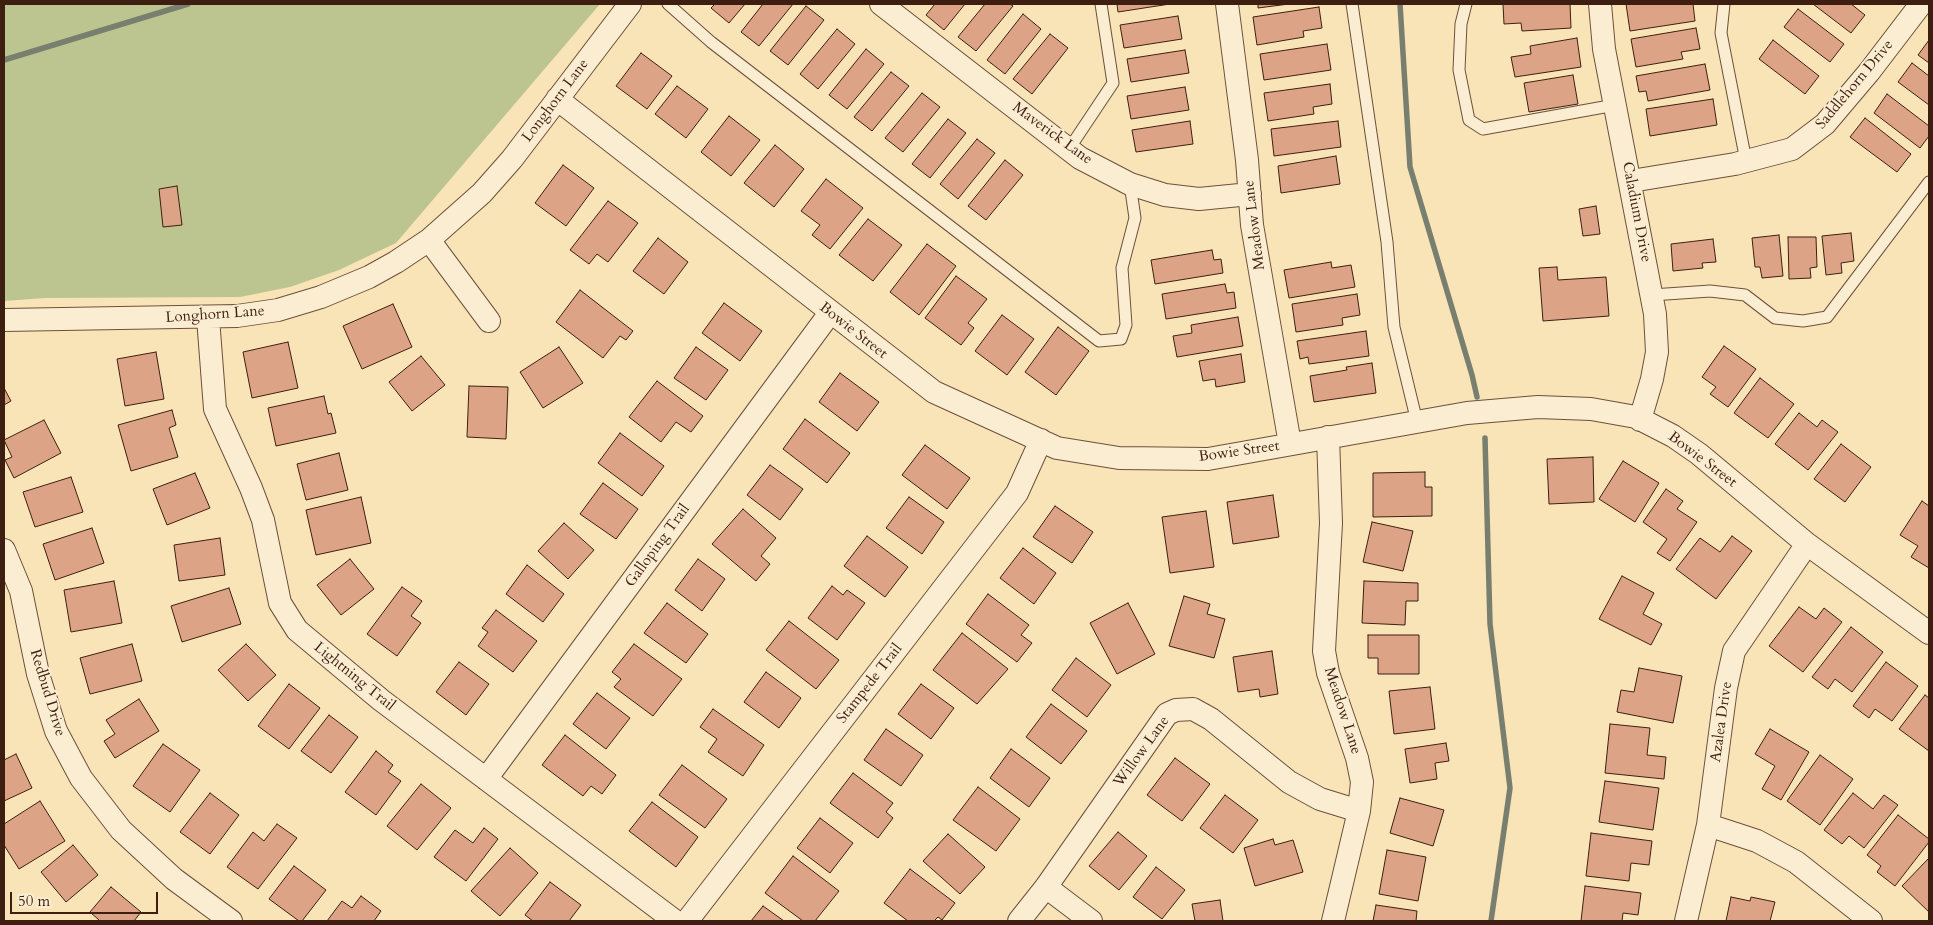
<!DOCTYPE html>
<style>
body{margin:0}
#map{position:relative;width:1933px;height:925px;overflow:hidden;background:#f9e4b8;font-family:Cardo,serif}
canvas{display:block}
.frame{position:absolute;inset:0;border:5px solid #3e1e11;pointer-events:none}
.scale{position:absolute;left:10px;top:892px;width:148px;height:22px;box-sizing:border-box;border:2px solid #3e1e11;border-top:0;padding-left:6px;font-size:15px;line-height:18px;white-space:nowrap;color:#3e1e11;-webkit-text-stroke:4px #fbedd1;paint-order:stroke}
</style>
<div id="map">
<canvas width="1933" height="925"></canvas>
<div class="frame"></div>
<div class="scale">50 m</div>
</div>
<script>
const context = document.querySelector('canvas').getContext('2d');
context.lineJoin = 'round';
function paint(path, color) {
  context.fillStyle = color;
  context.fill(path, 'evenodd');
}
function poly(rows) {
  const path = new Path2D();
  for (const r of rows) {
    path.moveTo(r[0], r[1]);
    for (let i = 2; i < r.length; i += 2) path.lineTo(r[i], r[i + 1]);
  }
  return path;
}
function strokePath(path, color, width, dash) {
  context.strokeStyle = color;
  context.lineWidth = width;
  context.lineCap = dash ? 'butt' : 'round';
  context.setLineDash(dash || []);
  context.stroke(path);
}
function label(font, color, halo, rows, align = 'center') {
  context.font = font + ' Cardo,serif';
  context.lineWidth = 4;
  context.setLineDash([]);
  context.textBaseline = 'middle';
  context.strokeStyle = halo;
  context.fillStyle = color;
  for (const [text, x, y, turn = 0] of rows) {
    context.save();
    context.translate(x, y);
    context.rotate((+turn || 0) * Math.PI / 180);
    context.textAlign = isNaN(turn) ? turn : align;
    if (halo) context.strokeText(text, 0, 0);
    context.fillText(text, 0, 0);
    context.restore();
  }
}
const green = poly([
 [4,4,600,4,396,243,339,270,290,287,240,297,45,298,4,301]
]);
const stream = poly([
 [1400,4,1410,167,1472,375,1477,397],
 [4,60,188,4],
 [1485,438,1490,624,1510,788,1491,921]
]);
const building = poly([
 [715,4,745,4,729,23,711,8,715,4],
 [763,4,793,4,759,46,741,32,763,4],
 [935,4,965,4,944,30,926,15,935,4],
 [985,4,1010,4,1013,6,976,51,958,37,985,4],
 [1117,4,1170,4,1118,12,1117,4],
 [1258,4,1289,4,1258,8,1258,4],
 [1503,4,1570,4,1571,28,1522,31,1521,23,1504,24,1503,4],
 [1626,4,1693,4,1695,21,1630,31,1626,4],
 [1813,4,1851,4,1865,15,1851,33,1813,4],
 [806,6,824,20,788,65,770,51,806,6],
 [1319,7,1322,28,1303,31,1304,37,1257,45,1253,17,1319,7],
 [1798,9,1844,44,1830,62,1784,27,1798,9],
 [1023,14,1041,29,1005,74,987,60,1023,14],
 [1178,16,1182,39,1124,48,1120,25,1178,16],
 [1696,28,1700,49,1681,52,1683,59,1636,67,1631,39,1696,28],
 [837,29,855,44,818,89,800,74,837,29],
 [1050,34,1068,48,1032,94,1013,79,1050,34],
 [1577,38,1581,67,1515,77,1511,57,1531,54,1530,46,1577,38],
 [1773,40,1819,76,1805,94,1759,59,1773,40],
 [1929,40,1929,63,1918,55,1929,40],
 [1327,44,1331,70,1264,80,1260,54,1327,44],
 [866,49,884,64,847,109,829,95,866,49],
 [1185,50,1189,73,1131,82,1127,59,1185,50],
 [641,53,672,76,647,109,616,86,641,53],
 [1912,63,1929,76,1929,105,1898,82,1912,63],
 [1705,64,1710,90,1648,101,1646,91,1639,92,1636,76,1705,64],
 [891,72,909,86,872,131,854,117,891,72],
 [1573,75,1578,104,1529,112,1524,83,1573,75],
 [1330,84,1332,104,1313,107,1314,114,1268,121,1264,93,1330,84],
 [677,86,708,109,686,138,655,114,677,86],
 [1185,87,1189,110,1131,119,1127,96,1185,87],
 [922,93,940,107,903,152,885,138,922,93],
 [1887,94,1929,126,1929,136,1920,148,1874,113,1887,94],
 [1713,99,1717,125,1650,136,1646,109,1713,99],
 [729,116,760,140,731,176,701,152,729,116],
 [1865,118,1911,154,1897,172,1850,137,1865,118],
 [948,119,966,133,930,178,912,164,948,119],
 [1190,121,1193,144,1136,152,1132,130,1190,121],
 [1338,121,1341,147,1274,156,1271,129,1338,121],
 [977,139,995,153,958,199,940,184,977,139],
 [775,145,804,169,774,207,744,183,775,145],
 [1336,156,1340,184,1281,193,1278,166,1336,156],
 [1005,160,1023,175,986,220,968,206,1005,160],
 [563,165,594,188,566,226,535,203,563,165],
 [826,179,863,208,830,249,812,235,820,225,801,211,826,179],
 [177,186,182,225,163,227,159,189,177,186],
 [608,201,638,223,608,262,597,254,589,264,570,250,608,201],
 [1596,206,1600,234,1583,236,1579,209,1596,206],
 [868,219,902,245,873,281,839,255,868,219],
 [1851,233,1854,261,1841,263,1842,273,1826,275,1822,236,1851,233],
 [1779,235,1783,276,1762,278,1760,267,1755,267,1752,238,1779,235],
 [1788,237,1816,237,1817,267,1810,268,1811,278,1789,279,1788,237],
 [658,238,688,262,664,294,633,271,658,238],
 [1713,239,1716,262,1702,263,1703,268,1673,271,1671,244,1713,239],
 [927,244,956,266,919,315,890,292,927,244],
 [1212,250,1214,260,1221,259,1223,273,1155,284,1151,260,1212,250],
 [1331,262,1332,268,1351,265,1355,287,1289,298,1284,270,1331,262],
 [1557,267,1558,280,1606,277,1609,316,1543,321,1539,268,1557,267],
 [956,276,987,299,968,323,974,328,961,345,925,318,956,276],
 [1225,284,1227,293,1234,292,1236,308,1166,319,1162,294,1225,284],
 [580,290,633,331,626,340,620,336,603,358,556,322,580,290],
 [1357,294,1360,315,1342,318,1343,325,1296,332,1292,304,1357,294],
 [724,303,762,331,740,361,702,333,724,303],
 [393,304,412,347,362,369,343,326,393,304],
 [1002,315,1034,339,1007,375,975,351,1002,315],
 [1238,317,1243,346,1177,357,1173,336,1192,333,1191,325,1238,317],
 [1058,327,1089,351,1056,395,1025,372,1058,327],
 [1366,331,1369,356,1309,364,1308,357,1300,359,1297,341,1366,331],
 [288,342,298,388,252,398,243,352,288,342],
 [1724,346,1756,369,1728,407,1710,394,1716,387,1702,377,1724,346],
 [559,347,583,383,543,408,520,372,559,347],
 [696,347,728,370,706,400,674,378,696,347],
 [156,352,164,399,125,406,117,359,156,352],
 [1241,354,1245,382,1216,387,1215,379,1203,381,1199,361,1241,354],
 [421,356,445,385,412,411,389,382,421,356],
 [1372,363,1376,393,1314,402,1310,376,1347,370,1346,367,1372,363],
 [840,373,879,402,857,431,819,402,840,373],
 [1760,378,1794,404,1768,438,1734,413,1760,378],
 [657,381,703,416,691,432,676,422,661,442,629,417,657,381],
 [469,386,508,387,506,439,467,437,469,386],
 [4,388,11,401,4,405,4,388],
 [324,396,328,414,331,413,336,433,276,446,268,408,324,396],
 [172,410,176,425,169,428,178,457,131,471,118,425,172,410],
 [1799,413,1817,427,1822,420,1838,432,1808,470,1775,444,1799,413],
 [805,419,850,453,827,483,783,449,805,419],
 [44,420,61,453,14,478,5,460,12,457,4,440,44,420],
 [620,433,664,466,642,496,598,463,620,433],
 [1841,444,1871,467,1845,502,1814,479,1841,444],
 [925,445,970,478,947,509,902,475,925,445],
 [339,453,348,490,306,500,297,464,339,453],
 [1593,457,1594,502,1549,504,1547,459,1593,457],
 [1623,461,1659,483,1635,522,1599,499,1623,461],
 [770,465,803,489,780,520,747,495,770,465],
 [1425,472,1425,487,1432,487,1432,516,1373,517,1373,473,1425,472],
 [195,473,210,508,167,525,153,489,195,473],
 [71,477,83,512,35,527,23,492,71,477],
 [603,483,638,509,616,539,580,514,603,483],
 [1666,489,1683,501,1677,509,1697,522,1670,561,1657,553,1667,539,1643,522,1666,489],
 [1273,495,1279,537,1233,544,1227,502,1273,495],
 [361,497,371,543,316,555,306,510,361,497],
 [909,497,944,522,922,554,886,528,909,497],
 [1922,501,1929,506,1929,568,1911,557,1918,546,1900,535,1922,501],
 [1055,506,1093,532,1072,563,1033,537,1055,506],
 [743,509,776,538,761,556,770,564,756,581,712,544,743,509],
 [1206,511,1214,567,1170,573,1162,517,1206,511],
 [1372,522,1413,531,1403,571,1363,562,1372,522],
 [564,523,594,550,568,579,538,551,564,523],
 [92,528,104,563,55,580,43,544,92,528],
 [867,536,908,567,885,597,844,566,867,536],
 [1732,536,1752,551,1716,599,1676,569,1700,538,1720,552,1732,536],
 [220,538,225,575,179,581,174,545,220,538],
 [1023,548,1056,573,1034,604,1000,578,1023,548],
 [350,559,374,589,341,615,317,585,350,559],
 [698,559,725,579,702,611,675,590,698,559],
 [527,565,564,594,543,622,506,594,527,565],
 [1622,576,1654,593,1643,614,1662,624,1651,645,1599,619,1622,576],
 [114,581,122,623,71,632,64,590,114,581],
 [1364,581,1418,583,1418,601,1406,601,1405,625,1362,623,1364,581],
 [832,586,843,595,847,590,865,603,837,640,808,618,832,586],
 [402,587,422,601,411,616,421,623,397,656,367,634,402,587],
 [229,588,241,624,182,642,171,606,229,588],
 [988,594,1029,625,1021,635,1032,643,1017,662,966,624,988,594],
 [1184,596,1210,604,1207,614,1225,619,1214,658,1169,646,1184,596],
 [667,603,708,634,686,663,644,633,667,603],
 [1128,603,1155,654,1117,674,1090,623,1128,603],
 [1799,607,1816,619,1824,608,1842,622,1803,672,1769,646,1799,607],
 [496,610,537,641,513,672,478,646,488,632,482,628,496,610],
 [789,621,839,660,816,689,766,650,789,621],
 [1851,627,1883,652,1852,692,1835,679,1828,689,1812,677,1851,627],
 [962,633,1008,669,977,704,933,670,962,633],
 [1368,635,1419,635,1419,674,1378,674,1378,658,1368,658,1368,635],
 [132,644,142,681,90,694,80,658,132,644],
 [246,644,276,675,248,701,218,670,246,644],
 [634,644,682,679,653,716,614,687,621,679,612,672,634,644],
 [1272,651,1278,694,1260,697,1259,689,1238,692,1233,657,1272,651],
 [1076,658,1111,685,1087,717,1052,690,1076,658],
 [459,662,489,684,466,715,436,692,459,662],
 [1886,662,1918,686,1892,721,1875,709,1869,718,1853,706,1886,662],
 [1639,668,1682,676,1673,723,1617,712,1621,690,1634,692,1639,668],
 [766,672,801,698,779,728,744,702,766,672],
 [289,684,320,708,289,749,258,726,289,684],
 [921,684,954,708,931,739,898,714,921,684],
 [1430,687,1435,729,1394,734,1389,691,1430,687],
 [597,693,630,718,606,749,573,724,597,693],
 [1925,695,1929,698,1929,751,1899,729,1925,695],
 [139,699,159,731,115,758,104,741,115,734,106,720,139,699],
 [1051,704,1087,731,1061,764,1026,737,1051,704],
 [713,709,764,745,743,776,708,752,717,739,700,727,713,709],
 [329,715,358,737,331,773,301,751,329,715],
 [1610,724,1650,728,1647,755,1666,757,1664,779,1605,773,1610,724],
 [886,729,923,755,901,786,864,760,886,729],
 [1770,729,1809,752,1781,800,1762,789,1775,766,1755,754,1770,729],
 [565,735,616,775,602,794,591,786,583,796,542,765,565,735],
 [1446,743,1449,761,1435,763,1437,779,1410,783,1405,749,1446,743],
 [163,744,200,770,170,812,133,786,163,744],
 [1011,749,1050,778,1029,807,990,778,1011,749],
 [376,751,393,765,388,772,401,781,376,815,345,792,376,751],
 [16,754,32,788,4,801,4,760,16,754],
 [1820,755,1853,779,1820,825,1787,801,1820,755],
 [1175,758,1210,784,1182,821,1147,795,1175,758],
 [682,765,727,799,705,828,659,795,682,765],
 [853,773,893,803,886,812,893,818,878,838,830,803,853,773],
 [1605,781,1659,788,1653,830,1599,822,1605,781],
 [421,784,451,808,417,850,387,826,421,784],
 [978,787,1020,819,996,851,953,820,978,787],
 [210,793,239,815,210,854,180,832,210,793],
 [1853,793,1873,809,1884,795,1898,805,1864,848,1849,836,1842,844,1824,830,1853,793],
 [1225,795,1258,820,1233,853,1200,828,1225,795],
 [1400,798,1444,810,1433,846,1390,833,1400,798],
 [40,801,65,841,19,869,4,845,4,824,40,801],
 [652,802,698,837,676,867,629,831,652,802],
 [1898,815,1929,839,1929,842,1895,886,1877,872,1881,866,1867,855,1898,815],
 [820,818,853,843,830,873,797,848,820,818],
 [277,824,297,838,258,889,227,867,253,832,264,841,277,824],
 [484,828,498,839,466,881,434,857,455,830,473,843,484,828],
 [1118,832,1147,856,1119,890,1089,866,1118,832],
 [1591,833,1652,841,1649,865,1631,863,1629,881,1586,876,1591,833],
 [948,834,985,867,960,894,923,861,948,834],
 [1273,839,1275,845,1293,840,1303,872,1255,886,1244,848,1273,839],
 [73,845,98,875,66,902,41,872,73,845],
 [510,848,538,873,500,916,471,891,510,848],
 [1387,850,1426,857,1418,901,1379,894,1387,850],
 [793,856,839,891,815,921,803,921,765,893,793,856],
 [1929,858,1929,912,1902,886,1929,858],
 [294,866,326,890,302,921,299,921,269,899,294,866],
 [1156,867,1185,890,1162,919,1133,897,1156,867],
 [910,869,955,903,942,920,938,917,934,921,908,921,884,903,910,869],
 [550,882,581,905,569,921,533,921,525,915,550,882],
 [1585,886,1641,893,1638,915,1623,913,1622,921,1581,921,1585,886],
 [111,887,141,912,134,921,100,921,90,912,111,887],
 [361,896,381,911,374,921,327,921,342,901,352,908,361,896],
 [1731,897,1750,901,1751,897,1775,902,1770,921,1726,921,1731,897],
 [1220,900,1223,921,1195,921,1192,904,1220,900],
 [1376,905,1417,911,1416,921,1373,921,1376,905],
 [763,906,784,921,751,921,763,906]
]);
const lane = poly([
 [668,4,711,42,1099,341,1121,339,1126,325,1122,268,1135,218,1130,184],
 [1352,4,1387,242,1394,327,1417,422],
 [1466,4,1461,24,1459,70,1469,120,1483,129,1615,105],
 [1724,4,1721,33,1746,161],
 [1069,149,1113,83,1101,4],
 [1652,295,1710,291,1745,295,1775,318,1803,321,1827,317,1929,182]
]);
const street = poly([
 [881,4,1080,158,1130,184,1165,195,1199,199,1250,194],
 [1227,4,1247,160,1252,225,1290,444],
 [1600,4,1604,49,1655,314,1657,352,1652,379,1640,420],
 [557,99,934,392,1057,448,1119,458,1208,459,1467,413,1538,407,1591,409,1636,417,1673,436,1699,454,1807,544,1929,633],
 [1631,181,1735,164,1792,149,1825,124,1869,72,1921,4],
 [429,240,489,321],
 [208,318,215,409,251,488,263,520,280,603,297,630,381,700,675,921],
 [4,320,237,316,278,310,321,297,369,277,396,262,429,240,482,193,512,159,630,4],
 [1328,437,1331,523,1324,651,1328,673,1357,758,1362,782,1359,811,1333,921],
 [4,550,21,591,38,674,56,731,81,778,121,830,174,879,231,921],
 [486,779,830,313],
 [1708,825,1757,841,1796,862,1871,921],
 [1046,887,1091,921],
 [687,921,1017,493,1041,440],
 [1019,921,1046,887,1167,714,1176,710,1193,709,1211,719,1289,782,1320,799,1359,811],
 [1686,921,1708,825,1726,688,1734,651,1807,544]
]);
const streetNames = [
 ["Saddlehorn Drive",1855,85,-50],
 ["Longhorn Lane",556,101,-53],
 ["Maverick Lane",1052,134,36],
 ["Caladium Drive",1636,212,79],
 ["Meadow Lane",1255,225,-97],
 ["Longhorn Lane",215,315,-4],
 ["Bowie Street",853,331,38],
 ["Bowie Street",1239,452,-8],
 ["Bowie Street",1702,460,37],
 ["Galloping Trail",658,546,-54],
 ["Lightning Trail",354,677,39],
 ["Stampede Trail",870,684,-52],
 ["Redbud Drive",47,693,73],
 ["Meadow Lane",1342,711,72],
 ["Azalea Drive",1722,722,-82],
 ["Willow Lane",1142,752,-54]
];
paint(green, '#bcc48f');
strokePath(stream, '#787f6f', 5.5);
paint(building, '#dda387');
strokePath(building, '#3e1e11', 1);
strokePath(lane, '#6d503b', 13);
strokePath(street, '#6d503b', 24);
strokePath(lane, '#fbedd1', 11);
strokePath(street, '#fbedd1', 22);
label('15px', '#3e1e11', '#fbedd1', streetNames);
</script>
